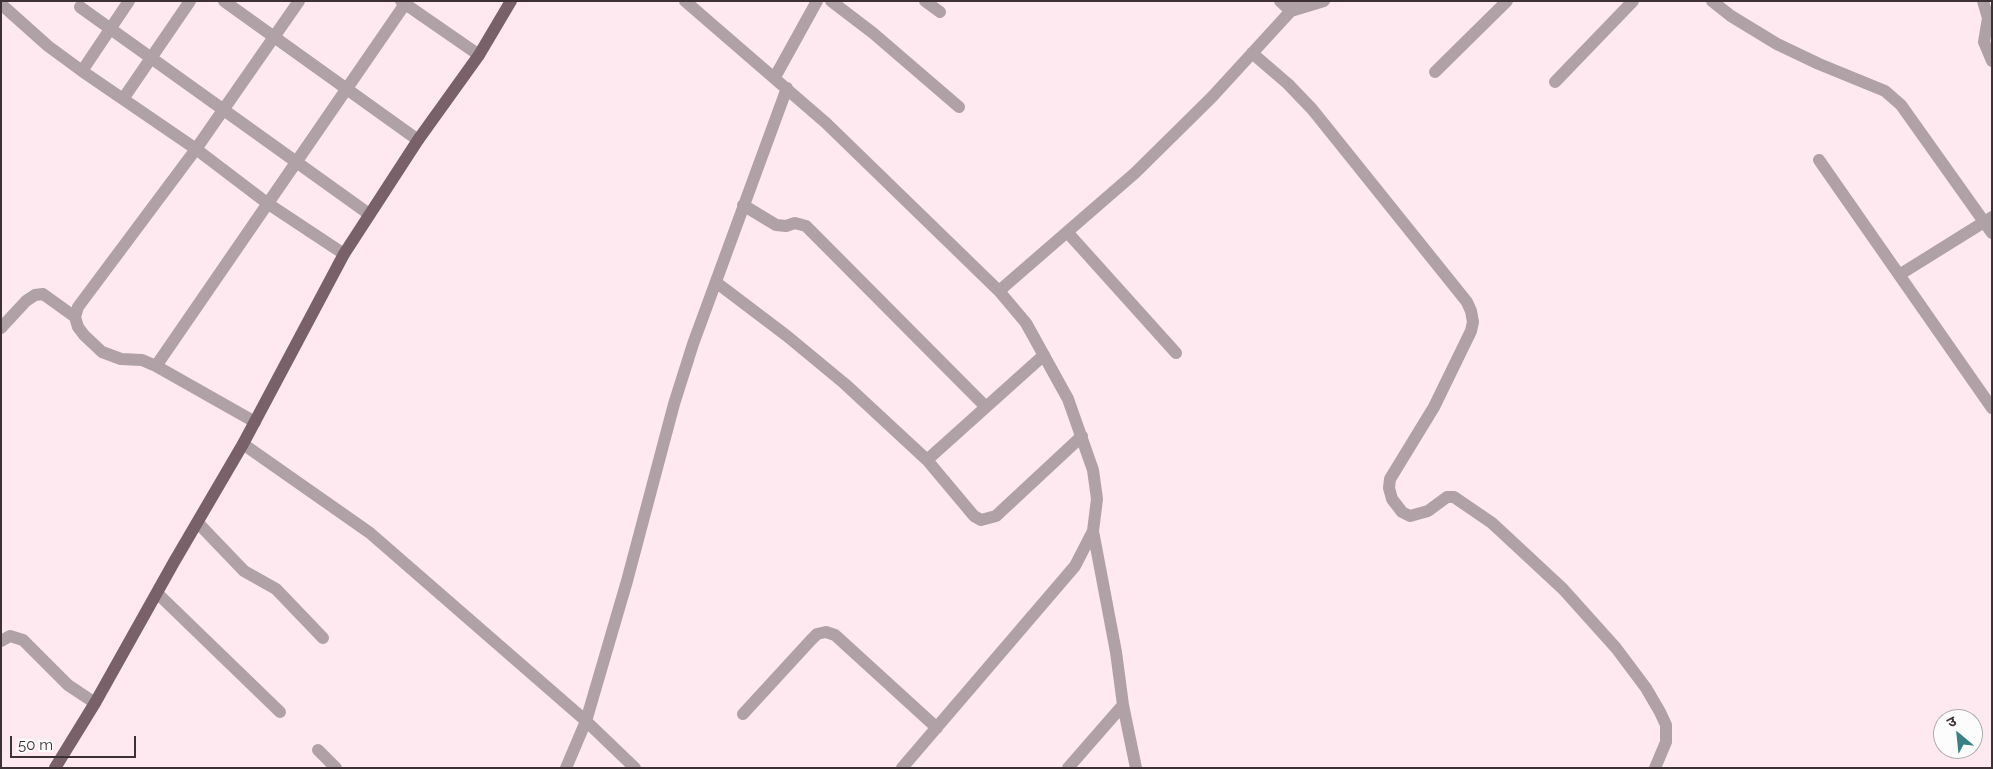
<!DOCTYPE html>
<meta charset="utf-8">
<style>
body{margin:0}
#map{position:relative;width:1993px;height:769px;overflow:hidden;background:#fde9ef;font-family:Raleway,"Noto Sans Devanagari",sans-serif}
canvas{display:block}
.frame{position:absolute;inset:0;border:2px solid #3d3135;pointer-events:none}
.north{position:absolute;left:1933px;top:709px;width:50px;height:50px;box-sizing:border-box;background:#fcfcfc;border:1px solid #b0abac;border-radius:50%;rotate:332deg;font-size:14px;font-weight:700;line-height:20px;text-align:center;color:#3d3135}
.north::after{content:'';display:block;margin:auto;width:18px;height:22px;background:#388084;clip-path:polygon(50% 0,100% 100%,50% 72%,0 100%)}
.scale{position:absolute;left:10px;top:736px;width:126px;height:22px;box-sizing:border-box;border:2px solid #3d3135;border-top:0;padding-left:6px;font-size:15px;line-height:18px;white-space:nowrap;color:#3d3135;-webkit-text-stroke:4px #fcfcfc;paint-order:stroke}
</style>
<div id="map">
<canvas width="1993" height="769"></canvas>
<div class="frame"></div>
<div class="north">उ</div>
<div class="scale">50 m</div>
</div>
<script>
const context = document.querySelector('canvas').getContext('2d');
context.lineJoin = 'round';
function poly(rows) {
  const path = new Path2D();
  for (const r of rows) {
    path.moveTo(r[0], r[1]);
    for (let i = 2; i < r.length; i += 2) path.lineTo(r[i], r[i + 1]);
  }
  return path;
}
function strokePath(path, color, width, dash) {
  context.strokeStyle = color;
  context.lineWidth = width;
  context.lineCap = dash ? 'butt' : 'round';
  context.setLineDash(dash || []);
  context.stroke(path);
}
const minor = poly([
 [224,1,418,140],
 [401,1,479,55],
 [685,1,826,123,999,291,1026,323,1068,399,1093,470,1097,499,1093,531,1075,566,902,768],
 [831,1,873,33,959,107],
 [925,1,940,12],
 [1280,1,1291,11,1324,1],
 [1712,1,1731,16,1777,44,1819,64,1885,91,1901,105,1992,233],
 [1983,1,1988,18,1984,42,1992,61],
 [1,4,48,46,82,71,196,149,267,203,344,254],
 [80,7,369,214],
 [1252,53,1288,84,1312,109,1467,302,1471,311,1473,322,1471,331,1434,407,1390,479,1389,488,1392,499,1402,512,1410,516,1428,511,1447,497,1454,497,1492,523,1563,589,1616,648,1646,688,1660,712,1666,725,1666,742,1655,768],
 [82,71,129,1],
 [1435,72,1507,1],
 [775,77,817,1],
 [1555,82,1633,1],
 [123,99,190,1],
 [1819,160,1992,408],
 [743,205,776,225,786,226,795,223,806,226,985,406],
 [1068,233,1176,353],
 [1899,275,1992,217],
 [717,283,787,336,845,384,927,460,974,516,981,520,996,516,1082,436],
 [999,291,1135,173,1212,97,1300,1],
 [1,328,26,301,35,295,43,294,75,317],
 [156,366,405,4],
 [255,422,156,366,142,360,121,359,102,352,84,335,78,327,75,317,78,307,196,149,299,1],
 [243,444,370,533,586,721,635,768],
 [927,460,1044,355],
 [198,523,244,571,276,589,323,638],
 [1093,531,1116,652,1123,705,1136,768],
 [157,593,280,712],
 [1,641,10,636,23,640,68,685,95,703],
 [743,714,811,640,817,634,826,632,835,635,937,728],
 [318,750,336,768],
 [566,768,586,721,627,581,674,404,693,344,787,88],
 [1068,768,1123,705]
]);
const major = poly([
 [55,768,95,703,174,562,243,444,344,254,418,140,479,55,511,1]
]);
strokePath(minor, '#afa1a5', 12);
strokePath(major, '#796169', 12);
</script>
